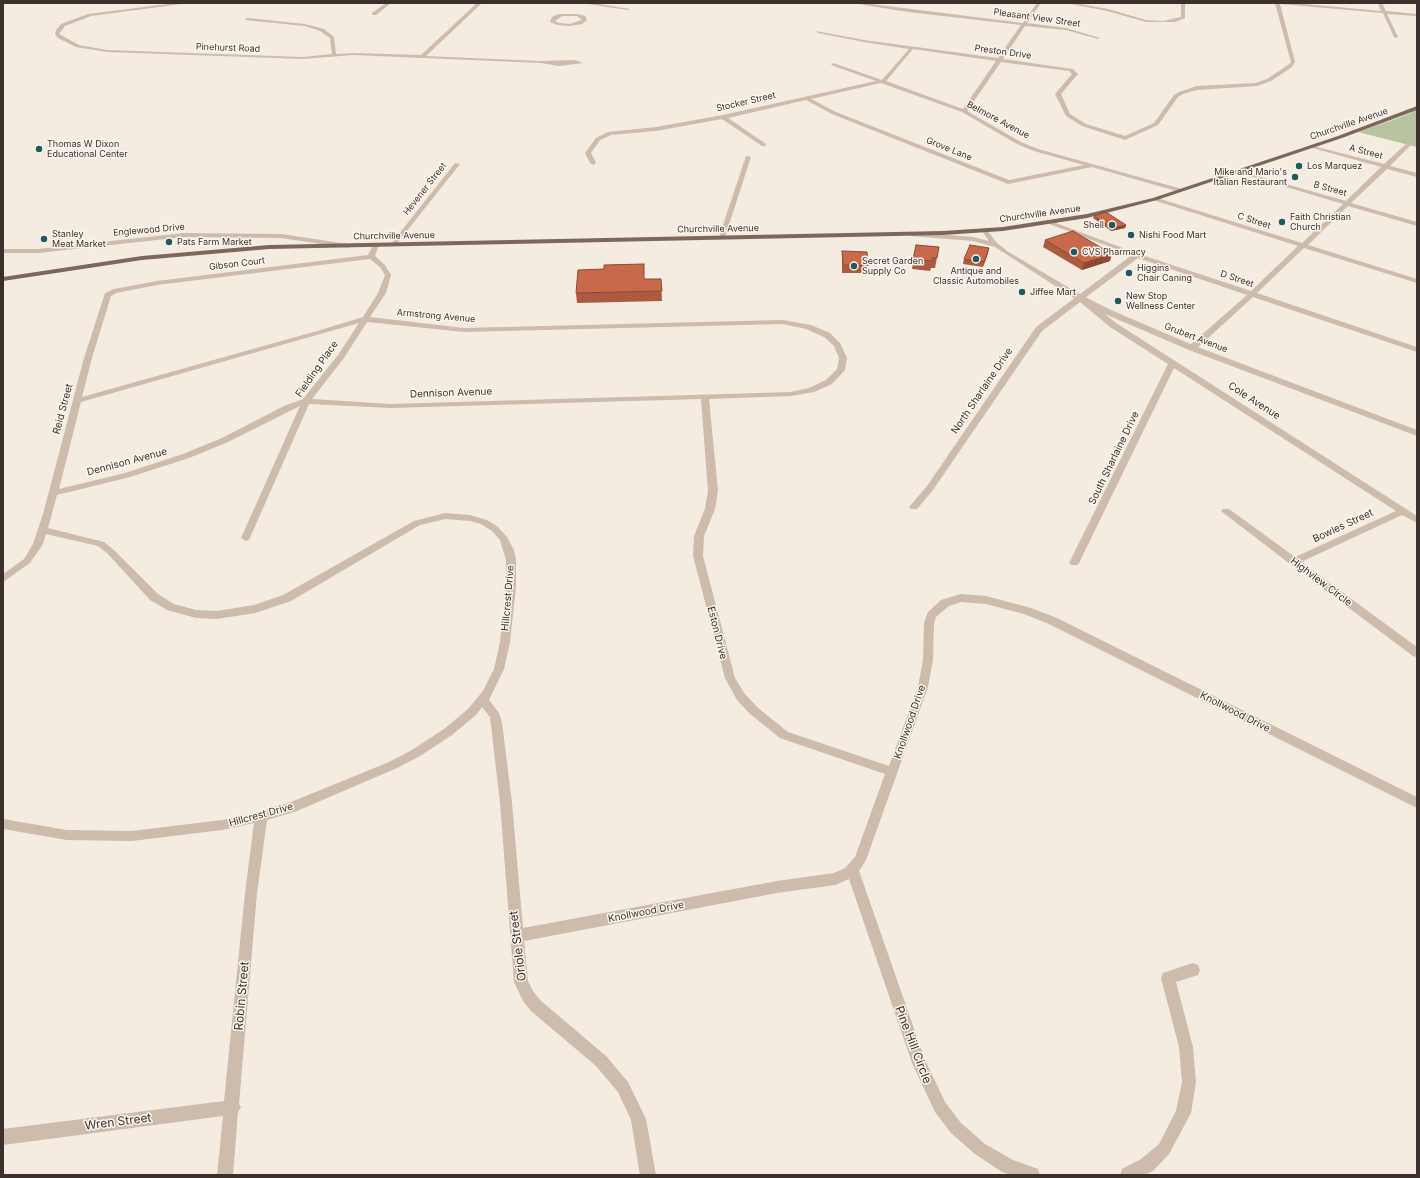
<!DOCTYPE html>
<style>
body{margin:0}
#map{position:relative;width:1420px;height:1178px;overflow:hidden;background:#f4ebe1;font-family:Inter,sans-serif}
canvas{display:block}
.frame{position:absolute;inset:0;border:4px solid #3b302b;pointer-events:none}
</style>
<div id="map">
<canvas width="1420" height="1178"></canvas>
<div class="frame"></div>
</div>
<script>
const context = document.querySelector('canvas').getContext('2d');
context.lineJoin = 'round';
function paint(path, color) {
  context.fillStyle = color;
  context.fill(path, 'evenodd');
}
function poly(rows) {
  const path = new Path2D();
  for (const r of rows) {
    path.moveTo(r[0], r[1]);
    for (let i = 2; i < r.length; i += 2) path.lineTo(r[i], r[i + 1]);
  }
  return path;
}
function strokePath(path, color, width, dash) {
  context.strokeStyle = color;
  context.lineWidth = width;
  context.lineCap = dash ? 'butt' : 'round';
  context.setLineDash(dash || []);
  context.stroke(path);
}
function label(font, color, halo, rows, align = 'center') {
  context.font = font + ' Inter,sans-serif';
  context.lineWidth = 3;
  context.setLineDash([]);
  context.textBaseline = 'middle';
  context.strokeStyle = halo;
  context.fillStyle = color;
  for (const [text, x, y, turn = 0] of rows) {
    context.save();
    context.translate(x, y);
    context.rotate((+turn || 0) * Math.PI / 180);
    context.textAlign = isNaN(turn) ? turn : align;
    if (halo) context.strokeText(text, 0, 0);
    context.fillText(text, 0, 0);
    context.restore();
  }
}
const green = poly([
 [1417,110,1417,147,1358,132,1401,117]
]);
const minor = poly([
 [176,3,189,3,91,16,65,26,59,34,79,45,107,50,303,57,332,54,330,38,320,31,305,26,245,20,247,18,305,24,324,29,334,37,336,54,353,53,421,55,477,3,482,3,426,56,541,61,574,60,583,63,559,66,541,63,353,55,303,59,107,52,76,47,58,38,55,34,56,30,61,24,88,14,176,3],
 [386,3,391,3,376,15,372,15,372,13,386,3],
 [581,3,593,3,630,9,628,10,581,3],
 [852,3,863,3,1023,23,1037,3,1041,3,1027,23,1066,28,1100,38,1098,39,1066,30,1025,26,1003,59,1073,69,1078,74,1061,94,1070,114,1086,124,1125,136,1154,123,1174,95,1179,92,1197,86,1256,83,1267,79,1288,65,1291,62,1275,3,1294,3,1381,11,1378,3,1382,3,1386,11,1417,14,1417,16,1387,14,1398,37,1396,38,1394,37,1383,13,1280,4,1295,62,1292,67,1271,81,1257,86,1197,90,1183,94,1178,97,1158,125,1125,140,1082,126,1066,116,1055,94,1072,74,1069,71,1001,62,967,111,1021,142,1038,149,1182,189,1182,191,1180,192,1092,167,1008,184,832,114,806,100,728,118,766,144,766,146,762,146,722,119,656,131,611,135,600,140,591,153,596,163,593,165,590,163,585,153,596,138,608,132,656,127,723,115,876,81,831,65,833,63,882,80,909,49,864,42,818,33,816,31,864,40,998,58,1021,25,908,12,852,3],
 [913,49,996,61,963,109,886,81,913,49],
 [881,83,962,112,1017,144,1034,151,1084,165,1009,180,836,112,811,99,881,83],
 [1066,3,1075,3,1108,9,1146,20,1163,21,1181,17,1181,3,1185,3,1185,18,1175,22,1146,22,1107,11,1066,3],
 [559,14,577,14,585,16,587,20,582,24,570,26,558,25,550,22,552,17,559,14],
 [562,16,577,16,582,20,570,24,559,23,555,21,562,16],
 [1406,144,1411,145,1390,166,1417,173,1417,177,1387,169,1351,203,1417,222,1417,226,1348,206,1308,245,1417,279,1417,283,1304,248,1257,293,1417,347,1417,352,1253,297,1195,350,1189,350,1189,346,1247,295,1138,258,1085,298,1116,323,1417,516,1417,523,1402,515,1301,562,1417,647,1417,657,1413,656,1290,564,1221,511,1223,509,1229,509,1295,557,1396,511,1174,368,1079,563,1077,565,1071,565,1069,563,1168,364,1110,327,1080,302,1042,331,933,490,917,509,911,509,909,507,911,505,927,486,1036,327,1132,255,1049,224,1049,222,1053,222,1139,254,1251,291,1298,246,1153,200,1153,198,1157,198,1302,243,1343,204,1236,172,1236,170,1346,201,1381,167,1309,147,1309,145,1384,164,1406,144],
 [746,156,751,157,725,237,720,238,719,237,746,156],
 [455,163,460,164,395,246,391,246,391,244,455,163],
 [376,243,379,245,375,256,385,265,391,275,386,293,370,317,464,328,783,320,811,325,830,333,840,343,847,358,845,370,832,384,814,392,791,396,709,399,718,491,715,509,704,536,703,556,735,678,745,694,758,708,788,732,889,766,918,687,923,660,924,623,928,612,941,600,961,594,986,596,1031,608,1057,618,1417,797,1417,808,1049,624,1024,614,986,604,961,602,949,606,936,617,934,623,933,660,928,687,866,860,859,871,925,1060,945,1102,961,1123,985,1144,1013,1160,1038,1169,1040,1175,1011,1175,1002,1172,975,1154,951,1133,935,1112,912,1063,849,879,835,885,777,893,524,941,528,981,533,991,541,1001,606,1056,628,1082,646,1119,656,1175,640,1175,631,1120,618,1092,596,1066,531,1011,523,1001,514,982,500,803,490,717,482,707,476,715,452,735,420,756,397,768,297,811,267,820,257,893,239,1104,241,1107,238,1112,233,1175,217,1175,223,1116,3,1145,3,1129,224,1101,245,893,254,823,222,830,132,841,67,840,3,829,3,819,67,830,132,831,222,820,251,814,291,802,389,762,412,750,444,729,468,709,483,691,494,669,500,642,506,587,506,560,500,540,492,531,481,524,470,521,445,519,420,525,291,601,255,613,217,619,196,618,167,610,150,600,108,554,98,546,46,534,43,544,30,563,3,582,3,574,24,559,33,544,43,514,84,358,105,293,114,289,157,281,368,255,373,245,376,243],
 [370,259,380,267,385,275,378,293,363,317,317,331,82,397,92,358,111,296,116,293,157,285,370,259],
 [367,322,464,332,783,324,806,329,824,337,834,346,839,358,837,369,826,380,809,388,791,392,391,404,312,399,344,358,367,322],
 [359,323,338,355,303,399,284,406,222,438,183,454,125,473,59,489,81,402,359,323],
 [701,399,708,491,705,509,694,536,693,556,725,678,737,700,750,714,780,738,885,774,855,857,845,868,834,873,777,881,523,928,512,803,502,722,499,713,489,700,504,669,510,642,516,587,516,560,514,550,507,537,498,527,487,520,470,515,445,513,414,521,283,595,254,605,217,611,196,610,174,604,158,594,114,550,104,542,48,528,57,495,130,477,189,458,228,442,300,406,241,538,246,541,249,540,309,404,391,408,701,399],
 [1193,963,1198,965,1200,970,1198,975,1176,982,1193,1047,1196,1082,1191,1113,1169,1154,1153,1171,1144,1175,1120,1175,1122,1169,1141,1159,1159,1144,1176,1111,1182,1082,1179,1047,1161,978,1163,973,1193,963]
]);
const tertiary = poly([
 [983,230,987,230,996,242,1007,251,1083,296,1111,310,1195,346,1417,430,1417,436,1189,350,1105,314,1077,300,995,247,973,241,910,236,907,234,910,232,973,237,989,241,982,231,983,230],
 [184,233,281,234,348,244,351,246,348,248,281,238,184,237,38,253,3,253,3,249,38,249,184,233]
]);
const primary = poly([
 [1417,106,1417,110,1342,138,1157,200,1087,218,1003,231,943,235,269,249,142,260,3,281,3,277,142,256,269,245,943,231,1003,227,1087,214,1153,198,1338,136,1417,106]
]);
const wall = poly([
 [1094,216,1126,225,1125,228,1111,231,1093,218],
 [1045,240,1110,261,1082,270,1043,247],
 [916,245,939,247,935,268,931,268,930,271,912,269],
 [842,251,868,266,867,273,842,273],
 [988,253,983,267,963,264,964,259],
 [604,269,644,279,661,279,662,301,577,303,576,293]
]);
const shadedWall = poly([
 [1126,225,1125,228,1111,231,1112,228],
 [989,248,988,253,983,267,984,262],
 [1112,254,1110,261,1082,270,1084,263]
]);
const building = poly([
 [1106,212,1126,225,1112,228,1094,216,1106,212],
 [1073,231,1112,254,1084,263,1045,240,1073,231],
 [916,245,939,247,937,258,932,258,932,261,913,259,916,245],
 [970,245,989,248,984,262,964,259,970,245],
 [842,251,867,252,868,266,843,265,842,251],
 [644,264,644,279,661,279,662,291,576,293,578,270,604,269,604,265,644,264]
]);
const markers = [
 [39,149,4,"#1f5a5e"],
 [1299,166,4,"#1f5a5e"],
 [1295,177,4,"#1f5a5e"],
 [1282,222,4,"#1f5a5e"],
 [1112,225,4,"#1f5a5e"],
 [1131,235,4,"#1f5a5e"],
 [44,239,4,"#1f5a5e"],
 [169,242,4,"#1f5a5e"],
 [1074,252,4,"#1f5a5e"],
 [976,259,4,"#1f5a5e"],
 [854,266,4,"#1f5a5e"],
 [1129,273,4,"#1f5a5e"],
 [1022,292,4,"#1f5a5e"],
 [1118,301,4,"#1f5a5e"]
];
const farStreetnames = [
 ["Pleasant View Street",1037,18,8],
 ["Pinehurst Road",228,48,2],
 ["Preston Drive",1003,52,8],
 ["Stocker Street",746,102,-13],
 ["Belmore Avenue",998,120,28],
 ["Churchville Avenue",1349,124,-19],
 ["Grove Lane",949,149,22],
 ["A Street",1366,152,15],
 ["Hevener Street",425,189,-52],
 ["B Street",1330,189,16],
 ["Churchville Avenue",1040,214,-8],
 ["C Street",1254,221,18],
 ["Churchville Avenue",718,229,-1],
 ["Englewood Drive",149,230,-5],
 ["Churchville Avenue",394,236,-1],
 ["Gibson Court",237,264,-7],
 ["D Street",1237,279,19],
 ["Armstrong Avenue",436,316,5],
 ["Grubert Avenue",1196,338,21]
];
const farPoinames = [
 ["Thomas W Dixon",47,144],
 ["Educational Center",47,154],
 ["Los Marquez",1307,166],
 ["Mike and Mario's",1287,172,"right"],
 ["Italian Restaurant",1287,182,"right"],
 ["Faith Christian",1290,217],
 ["Church",1290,227],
 ["Shell",1104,225,"right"],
 ["Stanley",52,234],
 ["Meat Market",52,244],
 ["Nishi Food Mart",1139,235],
 ["Pats Farm Market",177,242],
 ["CVS Pharmacy",1082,252],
 ["Secret Garden",862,261],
 ["Supply Co",862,271],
 ["Higgins",1137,268],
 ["Chair Caning",1137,278],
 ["Antique and",976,271,"center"],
 ["Classic Automobiles",976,281,"center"],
 ["Jiffee Mart",1030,292],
 ["New Stop",1126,296],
 ["Wellness Center",1126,306]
];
const streetNames = [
 ["Fielding Place",317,369,-55],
 ["North Sharlaine Drive",982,391,-56],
 ["Dennison Avenue",451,393,-2],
 ["Cole Avenue",1254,401,33],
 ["Reid Street",63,409,-75],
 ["South Sharlaine Drive",1114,458,-64],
 ["Dennison Avenue",127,462,-15],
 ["Bowles Street",1343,526,-25],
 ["Highview Circle",1321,582,37],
 ["Hillcrest Drive",508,598,-85],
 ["Eston Drive",717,633,76],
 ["Knollwood Drive",1235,712,27],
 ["Knollwood Drive",910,722,-71],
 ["Hillcrest Drive",261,815,-15],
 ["Knollwood Drive",646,912,-11]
];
const nearStreetnames = [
 ["Oriole Street",518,946,-97],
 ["Robin Street",242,996,-85],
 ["Pine Hill Circle",913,1045,69],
 ["Wren Street",118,1122,-7]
];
paint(green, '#b8c4a0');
paint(minor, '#cdbbac');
paint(tertiary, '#cdbbac');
paint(primary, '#7d675c');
paint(wall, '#ac5a40');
paint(shadedWall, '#8c4a34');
paint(building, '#c8694b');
strokePath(building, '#8c4a34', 1);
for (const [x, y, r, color] of markers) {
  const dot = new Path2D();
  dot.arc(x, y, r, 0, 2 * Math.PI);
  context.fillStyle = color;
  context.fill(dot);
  strokePath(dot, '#fbf5ee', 1.5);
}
label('9px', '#3b302b', '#fbf5ee', farStreetnames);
label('9px', '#3b302b', '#fbf5ee', farPoinames, 'left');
label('10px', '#3b302b', '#fbf5ee', streetNames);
label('12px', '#3b302b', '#fbf5ee', nearStreetnames);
</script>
